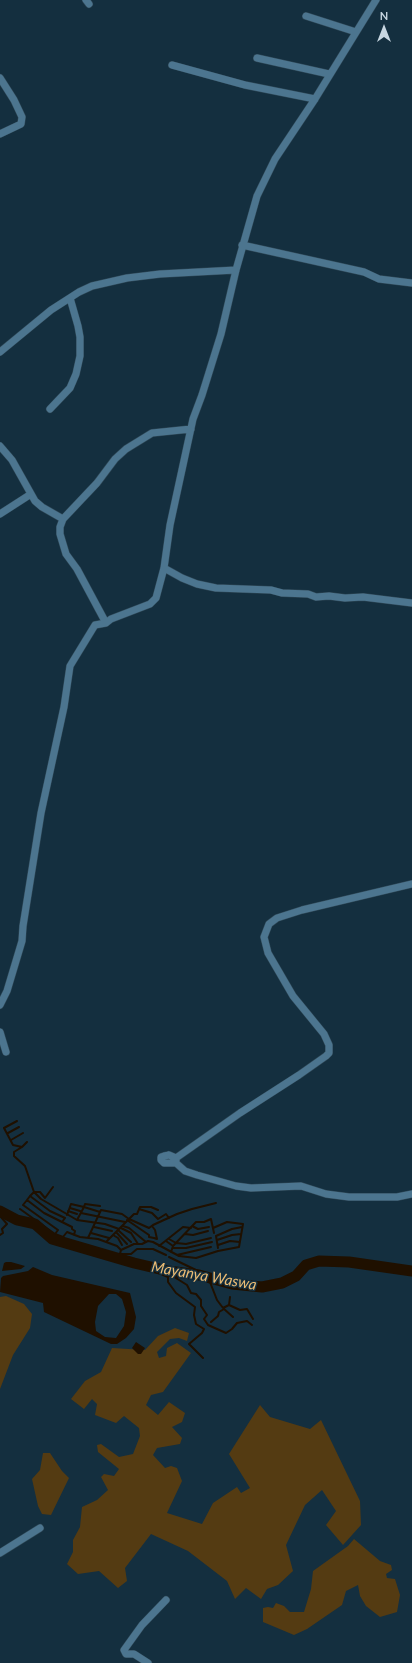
<!DOCTYPE html>
<style>
body{margin:0}
#map{position:relative;width:412px;height:1663px;overflow:hidden;background:#142f3f;font-family:Lato,sans-serif}
canvas{display:block}
.north{position:absolute;left:364px;top:8px;width:40px;height:40px;-webkit-text-stroke:3px #142f3f;paint-order:stroke;rotate:0deg;font-size:11px;font-weight:700;line-height:16px;text-align:center;color:#c7d6e1}
.north::after{content:'';display:block;margin:auto;width:14px;height:18px;background:#c7d6e1;clip-path:polygon(50% 0,100% 100%,50% 72%,0 100%)}
</style>
<div id="map">
<canvas width="412" height="1663"></canvas>
<div class="north">N</div>
</div>
<script>
const context = document.querySelector('canvas').getContext('2d');
context.lineJoin = 'round';
function paint(path, color) {
  context.fillStyle = color;
  context.fill(path, 'evenodd');
}
function poly(rows) {
  const path = new Path2D();
  for (const r of rows) {
    path.moveTo(r[0], r[1]);
    for (let i = 2; i < r.length; i += 2) path.lineTo(r[i], r[i + 1]);
  }
  return path;
}
function strokePath(path, color, width, dash) {
  context.strokeStyle = color;
  context.lineWidth = width;
  context.lineCap = dash ? 'butt' : 'round';
  context.setLineDash(dash || []);
  context.stroke(path);
}
function label(font, color, halo, rows, align = 'center') {
  context.font = font + ' Lato,sans-serif';
  context.lineWidth = 3;
  context.setLineDash([]);
  context.textBaseline = 'middle';
  context.strokeStyle = halo;
  context.fillStyle = color;
  for (const [text, x, y, turn = 0] of rows) {
    context.save();
    context.translate(x, y);
    context.rotate((+turn || 0) * Math.PI / 180);
    context.textAlign = isNaN(turn) ? turn : align;
    if (halo) context.strokeText(text, 0, 0);
    context.fillText(text, 0, 0);
    context.restore();
  }
}
const green = poly([
 [6,1296,24,1304,32,1314,30,1328,13,1355,0,1389,0,1297],
 [175,1328,189,1333,187,1341,179,1338,170,1339,157,1352,159,1358,166,1356,167,1348,177,1343,191,1353,163,1392,151,1395,146,1405,158,1415,169,1402,185,1413,182,1422,172,1427,182,1438,180,1444,157,1448,153,1455,165,1468,171,1466,177,1468,182,1481,167,1513,202,1524,213,1503,237,1487,241,1493,250,1488,229,1454,260,1405,270,1417,310,1429,321,1420,360,1501,361,1525,343,1545,326,1525,336,1511,322,1490,305,1505,286,1545,293,1571,278,1585,267,1589,261,1599,246,1588,235,1599,227,1581,188,1551,151,1534,125,1568,127,1581,118,1588,99,1571,78,1574,67,1564,73,1552,73,1540,80,1527,82,1507,97,1500,108,1490,101,1477,104,1474,114,1476,119,1469,98,1452,97,1445,101,1444,119,1457,133,1454,140,1436,139,1428,124,1416,116,1423,95,1415,97,1404,92,1399,84,1409,71,1399,85,1381,101,1372,112,1348,145,1350,158,1336],
 [43,1453,50,1453,62,1471,69,1478,51,1515,42,1514,38,1506,32,1479,40,1470],
 [354,1539,380,1561,391,1565,392,1570,386,1574,387,1578,395,1579,400,1595,397,1612,380,1617,366,1606,360,1596,358,1585,346,1591,342,1605,307,1629,294,1635,263,1622,263,1608,268,1607,273,1608,276,1603,284,1606,290,1612,304,1612,311,1589,313,1571,348,1546]
]);
const water = poly([
 [6,1262,11,1262,25,1266,21,1269,2,1271,4,1263],
 [33,1267,52,1275,130,1293,136,1317,134,1329,126,1338,117,1344,111,1344,44,1312,43,1303,0,1292,1,1278,3,1276,28,1271],
 [109,1294,116,1294,122,1299,126,1312,124,1326,116,1338,105,1337,96,1331,95,1322,98,1306],
 [136,1342,145,1348,141,1354,138,1354,132,1348]
]);
const stream = poly([
 [17,1121,4,1128,13,1145,22,1147],
 [8,1133,19,1127],
 [11,1140,23,1133],
 [27,1142,22,1147,14,1152,14,1156,25,1166,34,1192,41,1199,77,1220,105,1224,119,1229],
 [53,1187,45,1198,40,1192,34,1192,30,1196,50,1211,65,1218,62,1222,72,1227,72,1229,75,1231,74,1235],
 [30,1196,27,1200,44,1213,62,1222],
 [27,1200,23,1205,58,1230,55,1234,63,1237,67,1232,80,1237,98,1239,117,1246,121,1250],
 [100,1206,85,1204,84,1207,100,1212],
 [70,1208,80,1211],
 [20,1209,55,1234],
 [139,1209,152,1213,158,1219,166,1214,169,1218],
 [68,1211,77,1214],
 [81,1213,125,1222],
 [67,1215,71,1204,84,1207,77,1220],
 [0,1216,7,1224,2,1229,3,1233,0,1235],
 [127,1220,149,1235,149,1237,154,1238],
 [123,1226,129,1228,146,1242],
 [152,1226,155,1230,157,1239,154,1238],
 [192,1226,198,1229,209,1227],
 [94,1227,112,1231],
 [121,1228,131,1233,138,1244],
 [118,1230,131,1242],
 [116,1232,127,1244],
 [91,1233,109,1238],
 [185,1234,193,1235,208,1231],
 [113,1235,118,1238,122,1245],
 [88,1238,101,1210,122,1214,129,1219,134,1214,137,1214,140,1207,151,1207,158,1210],
 [169,1239,176,1243,186,1244,211,1238],
 [217,1240,232,1235,241,1234],
 [166,1241,173,1246],
 [106,1242,129,1219,149,1228,153,1225,177,1214,192,1209,216,1203],
 [218,1245,230,1241,240,1242],
 [159,1246,183,1227,191,1228],
 [173,1248,186,1248,212,1242],
 [218,1248,216,1236,232,1229,242,1227],
 [171,1252,173,1246,196,1222,204,1222,211,1219,214,1233],
 [120,1254,131,1254,137,1249,153,1249,166,1255],
 [177,1255,211,1247],
 [169,1257,198,1271,199,1275],
 [119,1258,121,1250,134,1244,142,1244,148,1241,153,1242,179,1256,196,1258,218,1251,239,1247,243,1224,227,1222,213,1228],
 [149,1269,168,1277,168,1282,176,1293,195,1307,194,1315,196,1324,204,1329,202,1333,189,1344,203,1358],
 [168,1271,168,1273,187,1285,191,1293,196,1294,201,1300,201,1306,207,1315,204,1319,208,1325,226,1333,232,1329,237,1323,247,1321,252,1325],
 [208,1277,217,1300,223,1308,229,1305,230,1297],
 [229,1305,240,1310,247,1309,253,1319],
 [224,1309,233,1317],
 [211,1322,218,1316,219,1312,224,1309]
]);
const river = poly([
 [0,1211,17,1220,35,1224,52,1239,134,1263,168,1271,199,1275,232,1284,262,1287,282,1283,296,1276,306,1265,319,1261,349,1262,412,1271]
]);
const street = poly([
 [86,0,89,4],
 [306,16,356,32],
 [257,58,329,74],
 [172,65,245,85,315,99],
 [0,78,14,100,22,117,21,124,0,134],
 [242,245,364,272,379,279,412,283],
 [0,352,51,310,79,292,92,286,127,278,160,274,236,270],
 [50,409,70,388,76,374,80,356,80,337,78,326,70,298],
 [0,446,12,460,35,501,42,507,63,519],
 [0,514,31,494],
 [164,568,182,578,197,584,216,588,271,590,282,593,308,594,316,597,329,596,345,598,363,597,412,603],
 [106,623,77,569,66,554,60,534,60,527,63,519,97,483,115,459,126,449,152,433,191,429],
 [0,1005,7,991,22,941,23,926,41,813,64,707,70,666,95,625,106,623,111,619,150,604,156,598,164,568,170,525,193,419,202,395,221,334,236,270,257,196,275,159,315,99,376,0],
 [0,1032,6,1052],
 [169,1155,176,1158,176,1163,164,1163,161,1160,161,1157,164,1156,169,1155],
 [176,1158,240,1113,299,1075,326,1056,329,1053,329,1045,324,1034,293,996,268,953,264,937,269,924,277,918,302,910,412,884],
 [176,1163,185,1171,197,1175,236,1186,251,1188,301,1186,326,1194,349,1197,397,1197,412,1194],
 [0,1553,40,1528],
 [148,1663,134,1654,126,1654,124,1650,142,1625,166,1600]
]);
const waterNames = [
 ["Mayanya Waswa",204,1276,10]
];
paint(green, '#543b12');
paint(water, '#1f1000');
strokePath(stream, '#1f1000', 2);
strokePath(river, '#1f1000', 11);
strokePath(street, '#314a59', 8);
strokePath(street, '#4c758f', 7);
label('italic 15px', '#ebbc74', '#142f3f', waterNames);
</script>
